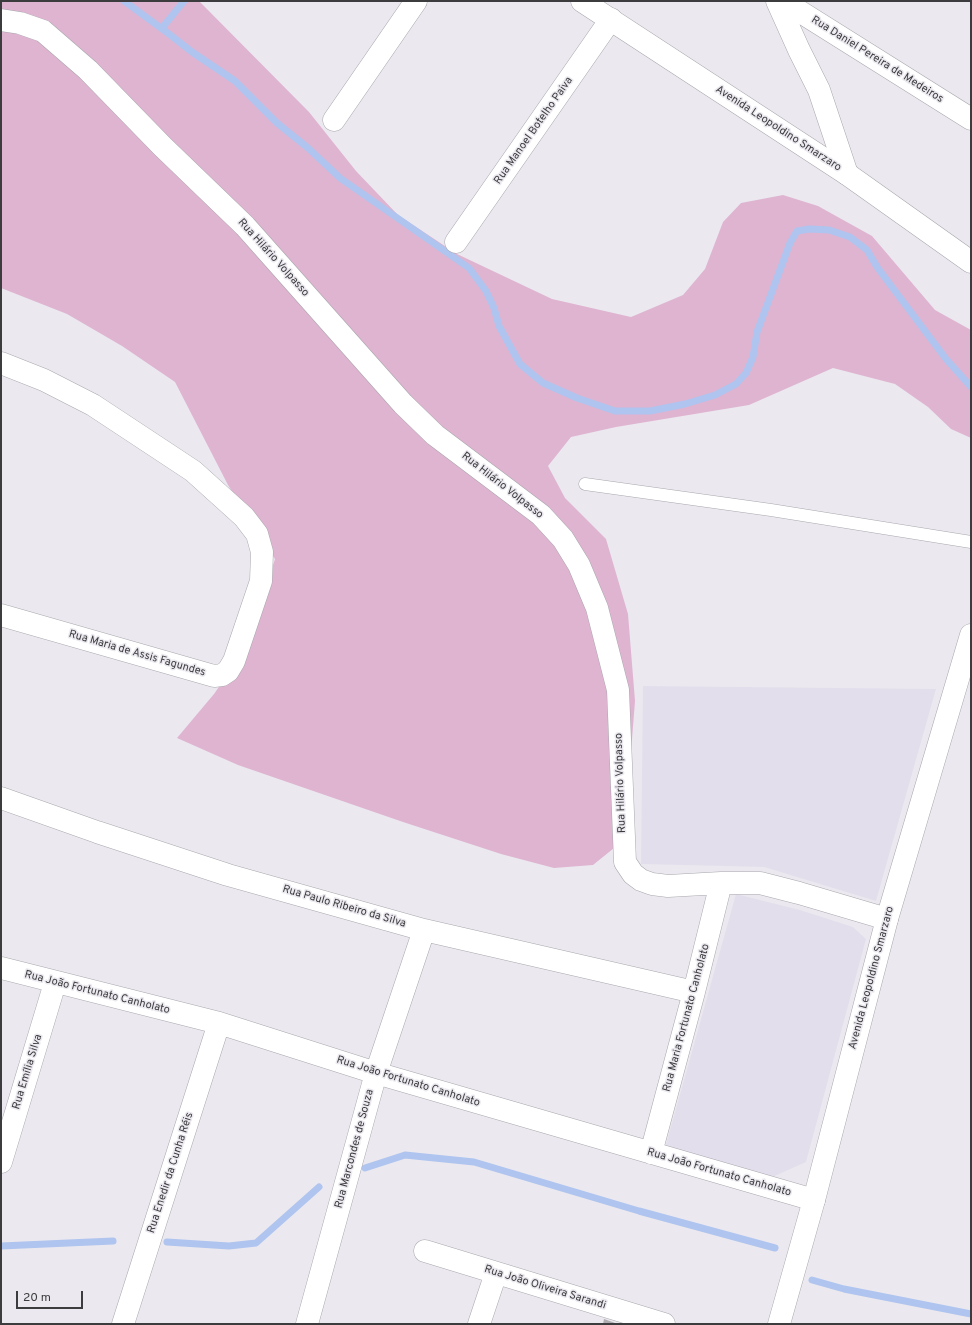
<!DOCTYPE html>
<meta charset="utf-8">
<style>
body{margin:0}
#map{position:relative;width:972px;height:1325px;overflow:hidden;background:#ebe9ef;font-family:Overpass,sans-serif}
canvas{display:block}
.frame{position:absolute;inset:0;border:2px solid #3c3c3e;pointer-events:none}
.scale{position:absolute;left:16px;top:1291px;width:67px;height:18px;box-sizing:border-box;border:2px solid #3c3c3e;border-top:0;padding-left:5px;font-size:12px;line-height:14px;white-space:nowrap;color:#3c3c3e;-webkit-text-stroke:3px #ebe9ef;paint-order:stroke}
</style>
<div id="map">
<canvas width="972" height="1325"></canvas>
<div class="frame"></div>
<div class="scale">20 m</div>
</div>
<script>
const context = document.querySelector('canvas').getContext('2d');
context.lineJoin = 'round';
function paint(path, color) {
  context.fillStyle = color;
  context.fill(path, 'evenodd');
}
function poly(rows) {
  const path = new Path2D();
  for (const r of rows) {
    path.moveTo(r[0], r[1]);
    for (let i = 2; i < r.length; i += 2) path.lineTo(r[i], r[i + 1]);
  }
  return path;
}
function strokePath(path, color, width, dash) {
  context.strokeStyle = color;
  context.lineWidth = width;
  context.lineCap = dash ? 'butt' : 'round';
  context.setLineDash(dash || []);
  context.stroke(path);
}
function label(font, color, halo, rows, align = 'center') {
  context.font = font + ' Overpass,sans-serif';
  context.lineWidth = 3;
  context.setLineDash([]);
  context.textBaseline = 'middle';
  context.strokeStyle = halo;
  context.fillStyle = color;
  for (const [text, x, y, turn = 0] of rows) {
    context.save();
    context.translate(x, y);
    context.rotate((+turn || 0) * Math.PI / 180);
    context.textAlign = isNaN(turn) ? turn : align;
    if (halo) context.strokeText(text, 0, 0);
    context.fillText(text, 0, 0);
    context.restore();
  }
}
const built = poly([
 [643,686,936,689,876,901,764,867,641,864],
 [736,894,800,910,853,927,866,939,806,1162,768,1179,665,1148]
]);
const green = poly([
 [1,1,199,1,309,112,356,171,398,215,457,254,552,299,631,317,683,295,705,269,723,222,741,203,783,195,818,206,872,236,935,310,971,330,971,438,951,429,928,407,895,384,833,368,749,405,616,427,571,437,548,466,565,498,606,539,628,614,635,701,628,790,619,844,593,865,554,868,501,854,403,822,238,765,177,738,214,694,245,649,275,559,228,485,175,382,122,346,67,314,1,288]
]);
const stream = poly([
 [124,1,169,34,192,52,235,81,277,123,308,148,340,178,469,268,486,291,494,308,499,326,520,364,543,383,577,398,615,411,650,411,685,404,715,395,736,384,746,373,753,357,757,332,790,243,797,231,809,229,829,230,850,237,867,250,877,267,946,359,971,387],
 [162,28,184,1],
 [365,1168,405,1155,474,1162,639,1211,775,1248],
 [167,1242,229,1246,256,1243,319,1187],
 [1,1246,113,1241],
 [812,1280,844,1289,971,1314]
]);
const building = poly([
 [604,1319,618,1324,603,1324]
]);
const service = poly([
 [585,484,771,510,971,542]
]);
const minor = poly([
 [777,1,799,50,819,90,847,174],
 [783,1,971,119],
 [1,20,20,23,43,31,88,70,162,146,245,226,403,404,435,435,541,515,563,539,579,565,597,608,618,690,625,862,633,874,641,880,652,884,668,886,721,883,760,883,799,893,887,919],
 [334,120,416,1],
 [456,242,611,19],
 [1,363,44,380,93,405,193,471,244,517,257,534,262,552,261,581,234,661,228,671,222,675,214,676,1,615],
 [1,798,97,832,228,875,424,930,694,992],
 [1,968,219,1023,376,1073,814,1200],
 [651,1153,694,992,721,883],
 [1,1162,55,983],
 [425,1251,664,1324],
 [123,1324,219,1023],
 [307,1324,376,1073,424,930],
 [479,1324,496,1273]
]);
const tertiary = poly([
 [582,1,847,174,971,262],
 [779,1324,814,1200,887,919,971,635]
]);
const streetNames = [
 ["Rua Daniel Pereira de Medeiros",877,60,32],
 ["Avenida Leopoldino Smarzaro",778,129,33],
 ["Rua Manoel Botelho Paiva",534,131,-55],
 ["Rua Hilário Volpasso",273,258,48],
 ["Rua Hilário Volpasso",502,486,38],
 ["Rua Maria de Assis Fagundes",137,654,16],
 ["Rua Hilário Volpasso",621,783,-92],
 ["Rua Paulo Ribeiro da Silva",344,907,16],
 ["Avenida Leopoldino Smarzaro",872,978,-75],
 ["Rua João Fortunato Canholato",97,993,14],
 ["Rua Maria Fortunato Canholato",687,1018,-75],
 ["Rua Emília Silva",28,1072,-73],
 ["Rua João Fortunato Canholato",408,1082,17],
 ["Rua Marcondes de Souza",355,1149,-75],
 ["Rua Enedir da Cunha Réis",171,1173,-72],
 ["Rua João Fortunato Canholato",719,1173,16],
 ["Rua João Oliveira Sarandi",545,1288,17]
];
paint(built, '#e3deec');
paint(green, '#dfb4d1');
strokePath(stream, '#afc4ee', 7);
paint(building, '#b0acb1');
strokePath(service, '#a9a7ad', 13);
strokePath(minor, '#a9a7ad', 23);
strokePath(tertiary, '#a9a7ad', 23);
strokePath(service, '#fff', 12);
strokePath(minor, '#fff', 22);
strokePath(tertiary, '#fff', 22);
label('11px', '#3c3c3e', '#ebe9ef', streetNames);
</script>
